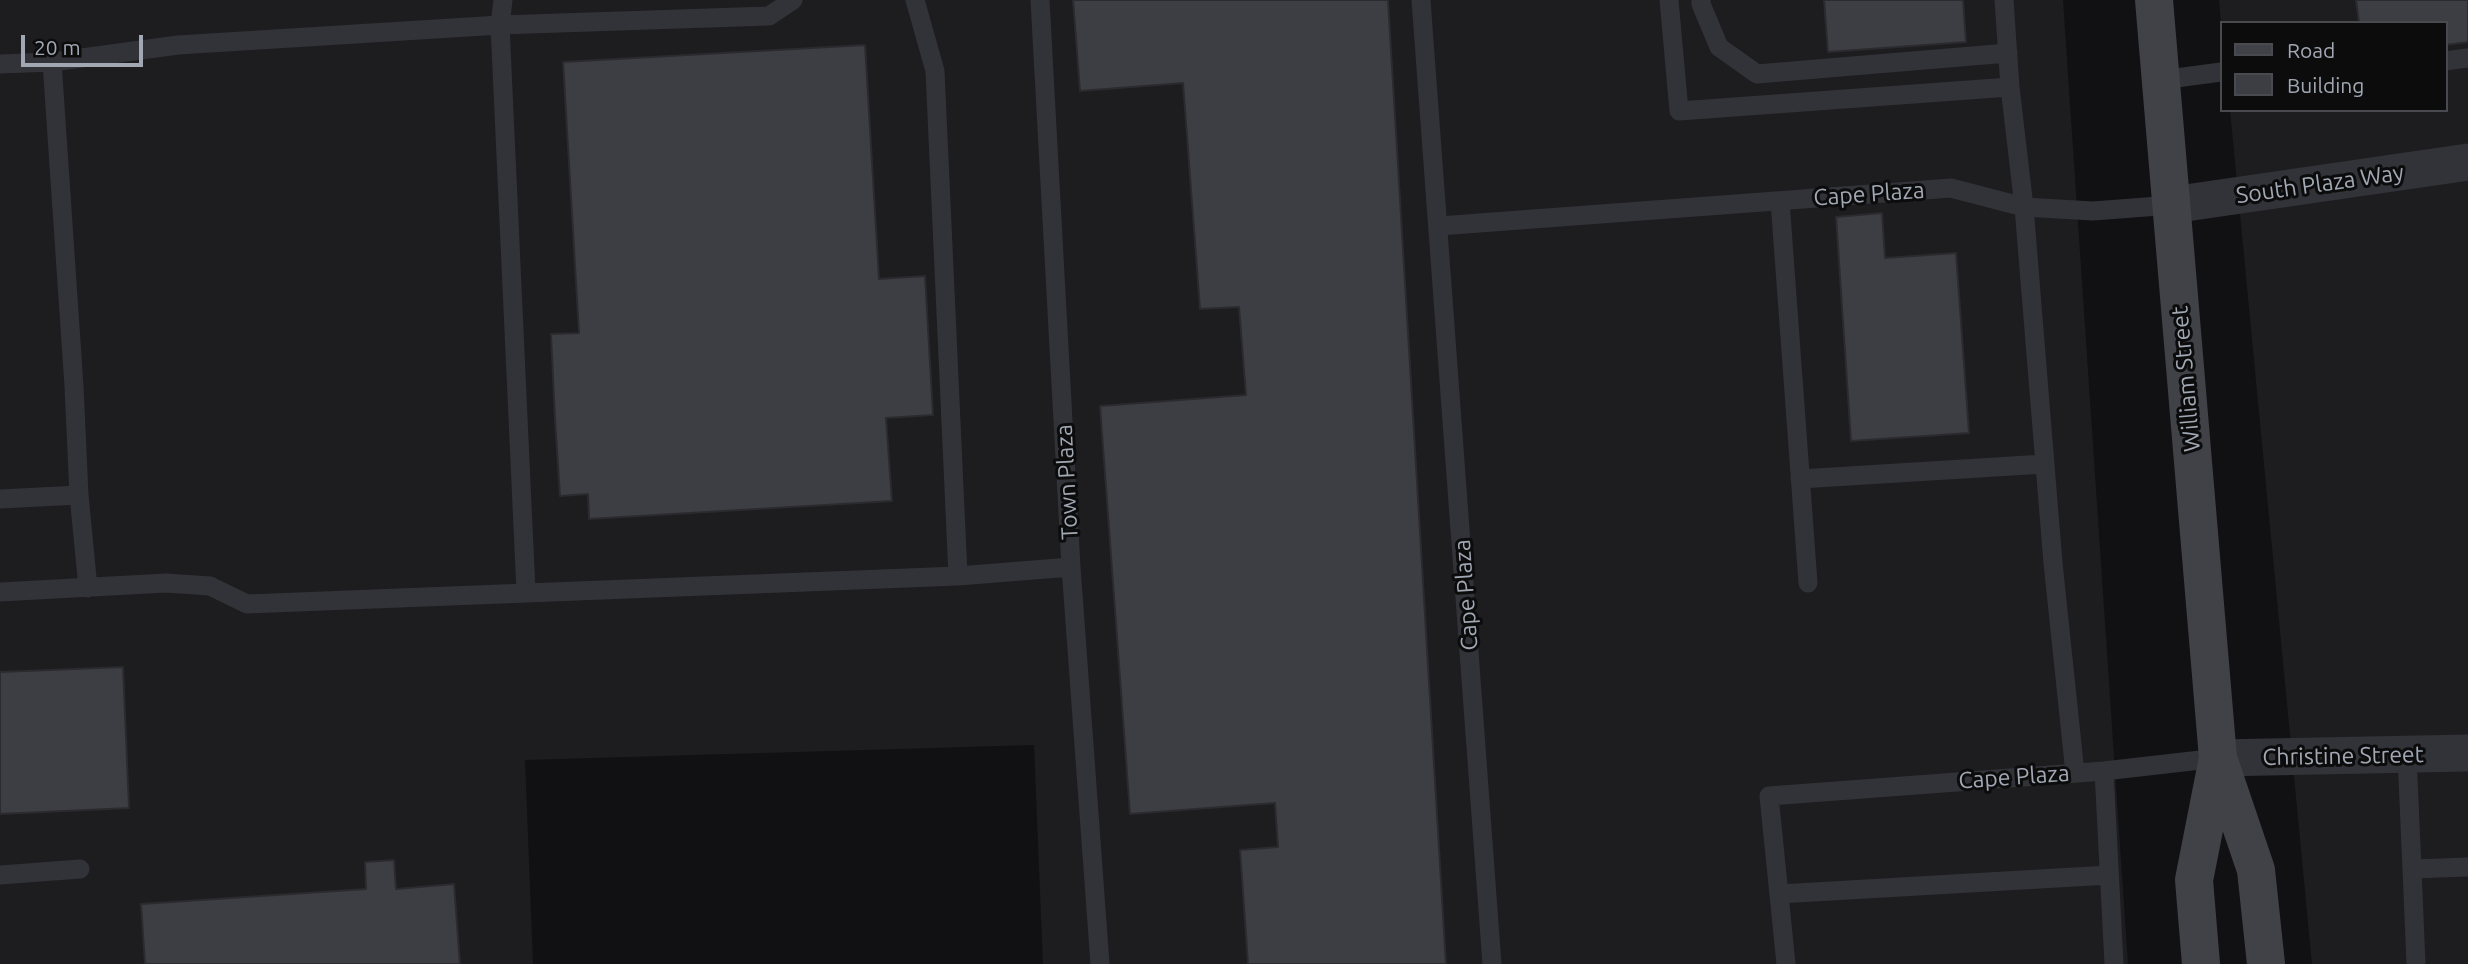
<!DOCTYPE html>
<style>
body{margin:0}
#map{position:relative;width:2468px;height:964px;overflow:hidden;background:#111113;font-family:Ubuntu,sans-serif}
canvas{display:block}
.legend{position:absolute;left:2220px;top:21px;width:228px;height:91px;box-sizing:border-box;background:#0c0c0d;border:2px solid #484a50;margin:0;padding:9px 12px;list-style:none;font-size:21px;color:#a1a8b4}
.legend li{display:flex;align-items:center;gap:14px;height:35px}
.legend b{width:35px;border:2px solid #484a50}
.scale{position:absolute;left:21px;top:35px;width:122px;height:32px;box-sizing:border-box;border:4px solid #a1a8b4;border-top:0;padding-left:9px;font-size:21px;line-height:24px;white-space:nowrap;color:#a1a8b4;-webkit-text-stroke:5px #0c0c0d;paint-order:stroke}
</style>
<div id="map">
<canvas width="2468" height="964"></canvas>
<ul class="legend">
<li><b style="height:9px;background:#404248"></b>Road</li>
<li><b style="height:19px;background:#3d3e43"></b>Building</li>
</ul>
<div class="scale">20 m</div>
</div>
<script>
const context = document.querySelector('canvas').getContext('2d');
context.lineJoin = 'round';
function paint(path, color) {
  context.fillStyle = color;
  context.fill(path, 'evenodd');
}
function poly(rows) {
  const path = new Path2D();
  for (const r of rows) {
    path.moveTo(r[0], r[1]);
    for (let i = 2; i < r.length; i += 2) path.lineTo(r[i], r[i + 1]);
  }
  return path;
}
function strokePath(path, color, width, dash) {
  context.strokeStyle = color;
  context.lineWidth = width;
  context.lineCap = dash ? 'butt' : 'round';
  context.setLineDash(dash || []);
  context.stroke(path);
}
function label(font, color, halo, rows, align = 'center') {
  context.font = font + ' Ubuntu,sans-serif';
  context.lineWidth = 6;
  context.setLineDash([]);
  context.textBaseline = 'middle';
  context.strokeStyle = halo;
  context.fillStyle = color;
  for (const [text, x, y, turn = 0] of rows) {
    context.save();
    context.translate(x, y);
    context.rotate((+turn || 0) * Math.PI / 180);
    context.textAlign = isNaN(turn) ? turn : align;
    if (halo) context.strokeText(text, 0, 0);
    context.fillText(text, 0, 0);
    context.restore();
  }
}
const built = poly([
 [0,0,2063,0,2128,964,1043,964,1034,745,525,760,533,964,0,964],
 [2219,0,2468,0,2468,964,2312,964,2230,110,2445,110,2445,23,2221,23]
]);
const building = poly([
 [1073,0,1388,0,1446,964,1248,964,1240,850,1278,847,1275,803,1130,814,1100,406,1246,395,1239,307,1200,309,1183,83,1080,91,1073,0],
 [1824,0,1963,0,1966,42,1828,52,1824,0],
 [2356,0,2468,0,2468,42,2445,45,2445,23,2359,23,2356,0],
 [865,45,879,279,925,276,933,415,886,418,892,501,589,519,588,494,560,496,555,419,551,334,579,333,563,62,865,45],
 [1882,213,1885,258,1956,253,1969,433,1851,441,1836,217,1882,213],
 [123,667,129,808,0,814,0,672,123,667],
 [394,860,396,889,454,884,460,964,145,964,141,904,366,889,365,862,394,860]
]);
const lane = poly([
 [503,0,500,25,526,592],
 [915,0,935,71,958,576],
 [1040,0,1071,567,1100,964],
 [1421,0,1492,964],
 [1669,0,1679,111,2010,87],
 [1701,0,1701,4,1719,47,1757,74,2008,53],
 [2004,0,2010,87,2024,207,2053,563,2075,773],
 [2445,61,2468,58],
 [52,62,74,386,79,495,88,588],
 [0,64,52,62,178,45,500,25,769,16,793,0],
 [2161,80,2221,72],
 [1780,201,1808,583],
 [1439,226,1951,188,2024,207,2093,211,2172,205],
 [1800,479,2044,464],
 [0,499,79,495],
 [0,592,166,583,210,586,247,604,958,576,1071,567],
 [2407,756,2412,869,2468,867],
 [2104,771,2114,964],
 [2412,869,2416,964],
 [0,875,80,869],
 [1779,894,2109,875],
 [1786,964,1769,796,2104,771,2218,758]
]);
const street = poly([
 [2172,205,2468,162],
 [2218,758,2468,753]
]);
const secondary = poly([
 [2154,0,2218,758],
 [2201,964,2194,880,2218,758,2256,870,2266,964]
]);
const streetNames = [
 ["South Plaza Way",2320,184,-8],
 ["Cape Plaza",1869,194,-4],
 ["William Street",2186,379,-95],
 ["Town Plaza",1067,482,-93],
 ["Cape Plaza",1466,595,-94],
 ["Christine Street",2343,756,-1],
 ["Cape Plaza",2014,777,-4]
];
paint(built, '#1d1d20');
paint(building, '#3d3e43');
strokePath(building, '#2b2b2f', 2);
strokePath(lane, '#323338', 19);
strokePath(street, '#323338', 37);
strokePath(secondary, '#404248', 38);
label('23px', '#a1a8b4', '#0c0c0d', streetNames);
</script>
